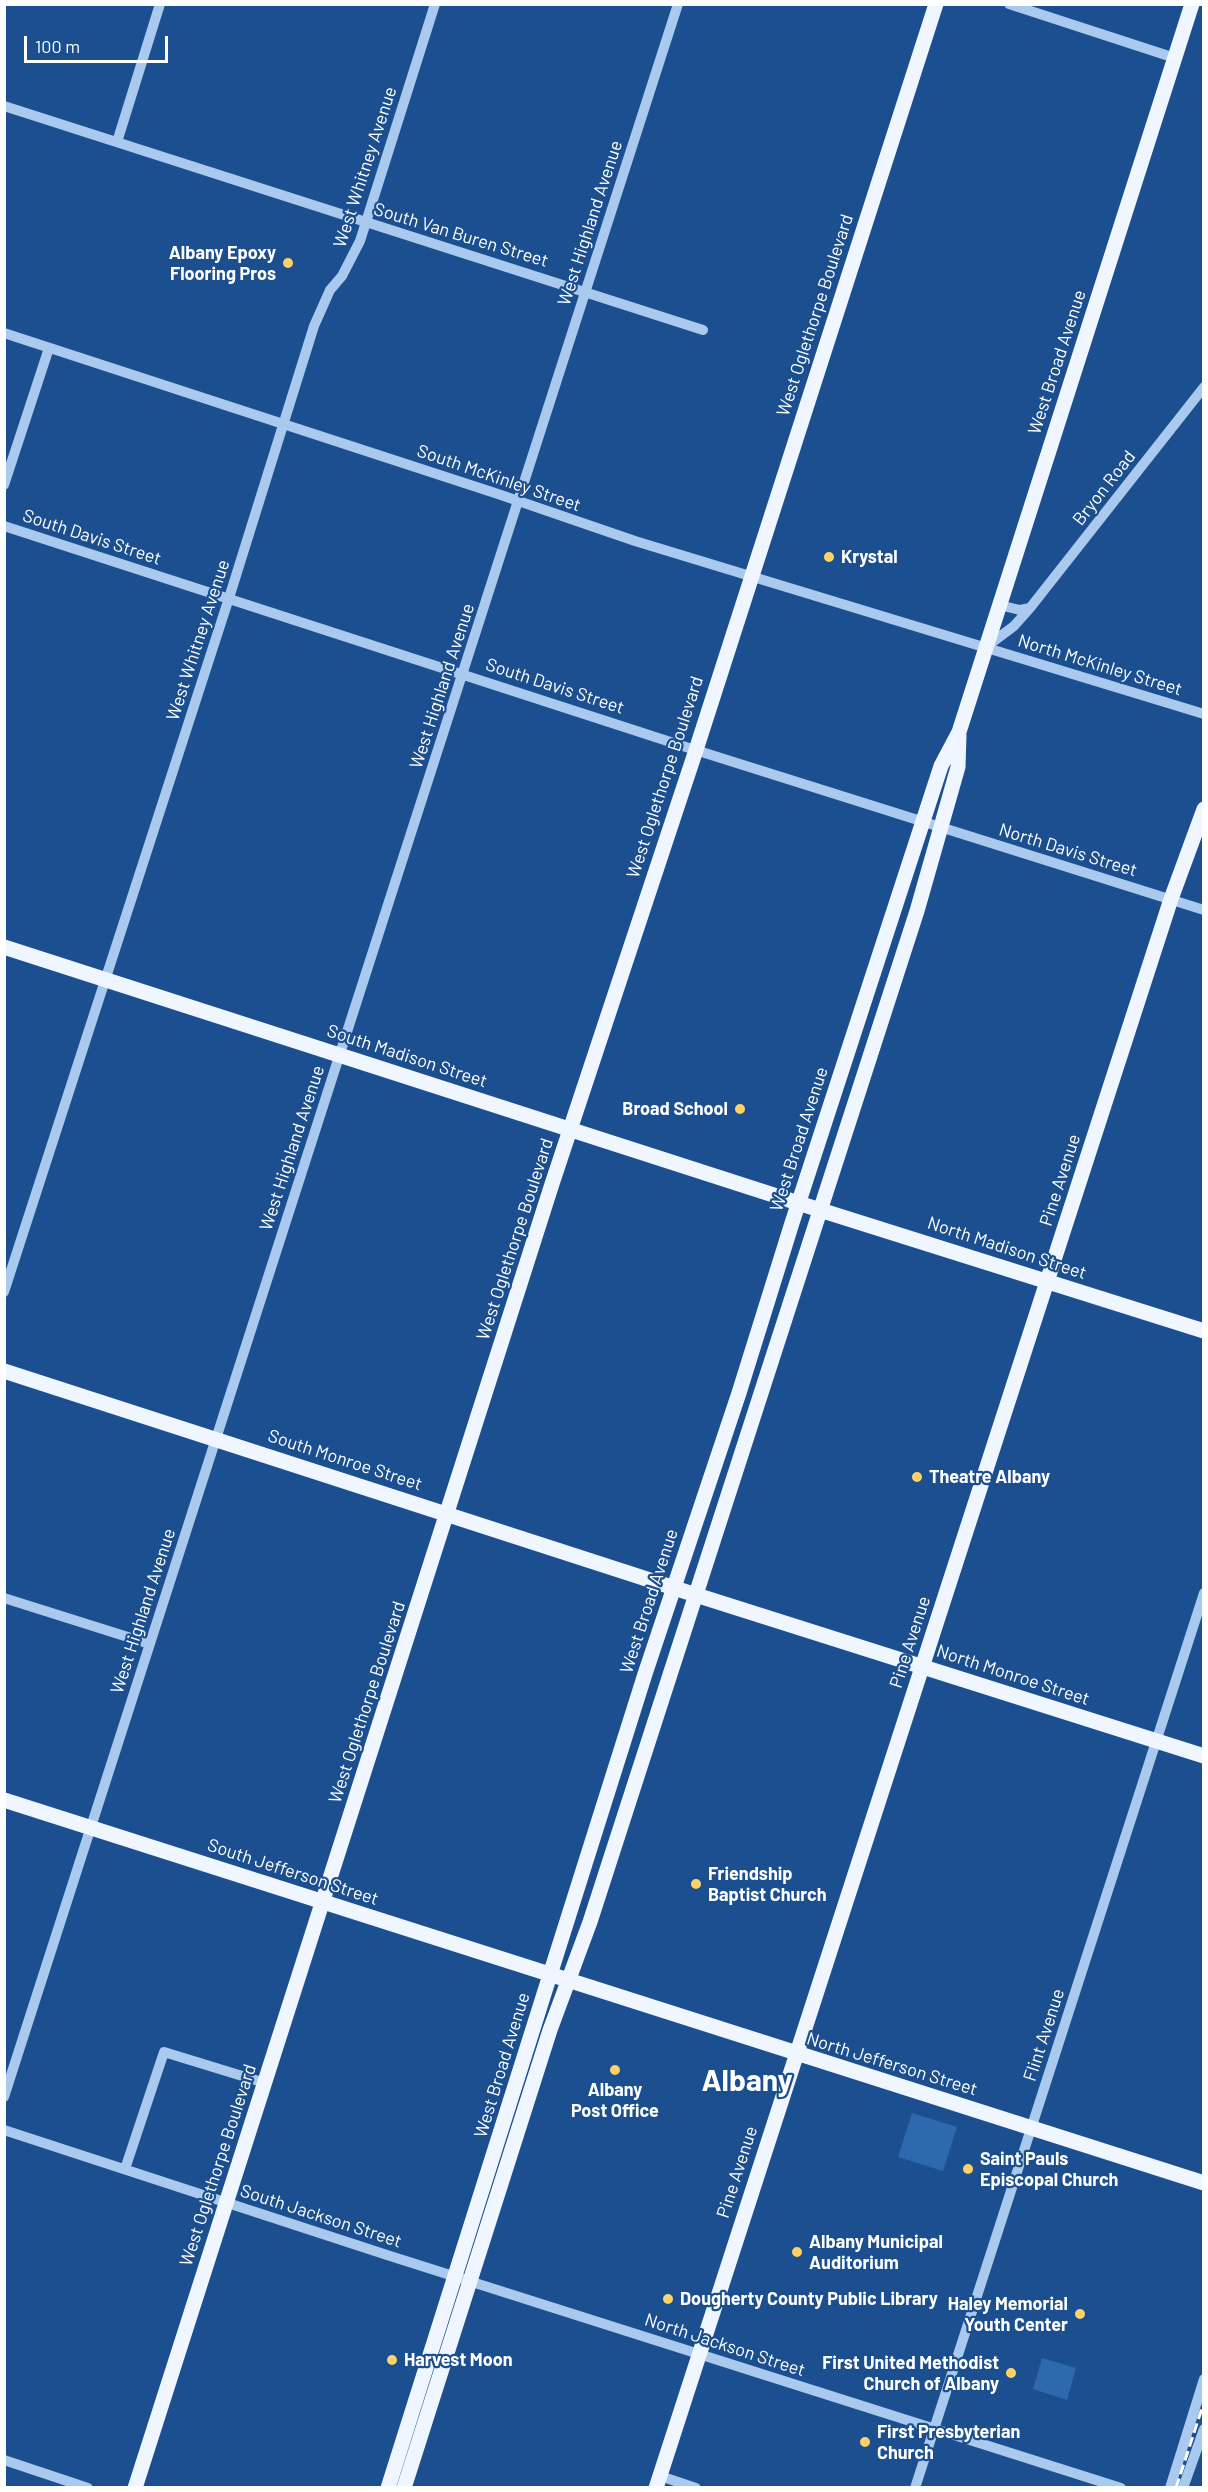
<!DOCTYPE html>
<style>
body{margin:0}
#map{position:relative;width:1208px;height:2492px;overflow:hidden;background:#1b4f8f;font-family:Barlow,sans-serif}
canvas{display:block}
.frame{position:absolute;inset:0;border:6px solid #fff;pointer-events:none}
.scale{position:absolute;left:24px;top:36px;width:144px;height:27px;box-sizing:border-box;border:3px solid #fff;border-top:0;padding-left:8px;font-size:18px;line-height:21px;white-space:nowrap;color:#fff;-webkit-text-stroke:4px #1b4f8f;paint-order:stroke}
</style>
<div id="map">
<canvas width="1208" height="2492"></canvas>
<div class="frame"></div>
<div class="scale">100 m</div>
</div>
<script>
const context = document.querySelector('canvas').getContext('2d');
context.lineJoin = 'round';
function paint(path, color) {
  context.fillStyle = color;
  context.fill(path, 'evenodd');
}
function poly(rows) {
  const path = new Path2D();
  for (const r of rows) {
    path.moveTo(r[0], r[1]);
    for (let i = 2; i < r.length; i += 2) path.lineTo(r[i], r[i + 1]);
  }
  return path;
}
function strokePath(path, color, width, dash) {
  context.strokeStyle = color;
  context.lineWidth = width;
  context.lineCap = dash ? 'butt' : 'round';
  context.setLineDash(dash || []);
  context.stroke(path);
}
function label(font, color, halo, rows, align = 'center') {
  context.font = font + ' Barlow,sans-serif';
  context.lineWidth = 4.5;
  context.setLineDash([]);
  context.textBaseline = 'middle';
  context.strokeStyle = halo;
  context.fillStyle = color;
  for (const [text, x, y, turn = 0] of rows) {
    context.save();
    context.translate(x, y);
    context.rotate((+turn || 0) * Math.PI / 180);
    context.textAlign = isNaN(turn) ? turn : align;
    if (halo) context.strokeText(text, 0, 0);
    context.fillText(text, 0, 0);
    context.restore();
  }
}
const green = poly([
 [912,2113,957,2127,943,2171,898,2157],
 [1042,2358,1076,2368,1067,2400,1033,2389]
]);
const minor = poly([
 [1009,4,1175,58],
 [4,106,703,330],
 [117,142,160,4],
 [4,333,498,494,635,541,1204,714],
 [4,485,49,348],
 [4,526,689,748,1204,910],
 [999,605,1020,610,1030,608],
 [986,647,1014,626,1030,608,1204,387],
 [4,1292,229,598,314,326,330,290,342,276,360,241,435,4],
 [4,1598,150,1644],
 [4,2097,678,4],
 [4,2130,387,2255,1121,2488],
 [125,2169,164,2052,265,2083],
 [4,2460,88,2488],
 [660,2476,696,2488],
 [915,2488,1204,1593],
 [1170,2488,1204,2379],
 [1183,2488,1204,2429]
]);
const major = poly([
 [4,947,820,1210,1204,1331],
 [4,1371,696,1595,1204,1756],
 [4,1800,1204,2183],
 [135,2488,552,1184,696,750,936,4],
 [388,2488,645,1674,739,1393,792,1223,941,766,959,732,1192,4],
 [404,2488,550,2030,590,1922,917,911,958,767,959,735],
 [656,2488,1171,899,1204,809]
]);
const rail = poly([
 [1176,2488,1204,2402]
]);
const markers = [
 [288,263,6,"#ffd166"],
 [829,557,6,"#ffd166"],
 [740,1109,6,"#ffd166"],
 [917,1477,6,"#ffd166"],
 [696,1884,6,"#ffd166"],
 [615,2070,6,"#ffd166"],
 [968,2169,6,"#ffd166"],
 [797,2252,6,"#ffd166"],
 [668,2299,6,"#ffd166"],
 [1080,2314,6,"#ffd166"],
 [392,2360,6,"#ffd166"],
 [1011,2373,6,"#ffd166"],
 [865,2442,6,"#ffd166"]
];
const streetNames = [
 ["West Whitney Avenue",365,167,-72],
 ["West Highland Avenue",590,223,-72],
 ["South Van Buren Street",461,235,17],
 ["West Oglethorpe Boulevard",815,315,-72],
 ["West Broad Avenue",1057,362,-72],
 ["South McKinley Street",499,478,19],
 ["Bryon Road",1104,488,-52],
 ["South Davis Street",92,537,18],
 ["West Whitney Avenue",198,640,-72],
 ["North McKinley Street",1100,665,17],
 ["West Highland Avenue",442,686,-72],
 ["South Davis Street",555,686,18],
 ["West Oglethorpe Boulevard",665,777,-72],
 ["North Davis Street",1068,850,17],
 ["South Madison Street",407,1056,18],
 ["West Broad Avenue",799,1139,-72],
 ["West Highland Avenue",292,1148,-72],
 ["Pine Avenue",1060,1180,-72],
 ["West Oglethorpe Boulevard",515,1239,-72],
 ["North Madison Street",1007,1248,18],
 ["South Monroe Street",345,1460,18],
 ["West Broad Avenue",649,1601,-72],
 ["West Highland Avenue",143,1611,-72],
 ["Pine Avenue",910,1642,-72],
 ["North Monroe Street",1013,1675,18],
 ["West Oglethorpe Boulevard",367,1702,-72],
 ["South Jefferson Street",293,1872,18],
 ["Flint Avenue",1044,2035,-72],
 ["North Jefferson Street",892,2064,17],
 ["West Broad Avenue",502,2065,-73],
 ["West Oglethorpe Boulevard",218,2165,-72],
 ["Pine Avenue",737,2172,-72],
 ["South Jackson Street",321,2216,18],
 ["North Jackson Street",725,2345,18]
];
const poiNames = [
 ["Albany Epoxy",276,253,"right"],
 ["Flooring Pros",276,274,"right"],
 ["Krystal",841,557],
 ["Broad School",728,1109,"right"],
 ["Theatre Albany",929,1477],
 ["Friendship",708,1874],
 ["Baptist Church",708,1895],
 ["Albany",615,2090,"center"],
 ["Post Office",615,2111,"center"],
 ["Saint Pauls",980,2159],
 ["Episcopal Church",980,2180],
 ["Albany Municipal",809,2242],
 ["Auditorium",809,2263],
 ["Dougherty County Public Library",680,2299],
 ["Haley Memorial",1068,2304,"right"],
 ["Youth Center",1068,2325,"right"],
 ["Harvest Moon",404,2360],
 ["First United Methodist",999,2363,"right"],
 ["Church of Albany",999,2384,"right"],
 ["First Presbyterian",877,2432],
 ["Church",877,2453]
];
const townNames = [
 ["Albany",747,2081]
];
paint(green, '#2e69ad');
strokePath(minor, '#a9c9ee', 10);
strokePath(major, '#f0f6ff', 15);
strokePath(rail, '#fff', 3, [10, 4.5]);
for (const [x, y, r, color] of markers) {
  const dot = new Path2D();
  dot.arc(x, y, r, 0, 2 * Math.PI);
  context.fillStyle = color;
  context.fill(dot);
  strokePath(dot, '#1b4f8f', 2);
}
label('18px', '#fff', '#1b4f8f', streetNames);
label('bold 18px', '#fff', '#1b4f8f', poiNames, 'left');
label('bold 30px', '#fff', '#1b4f8f', townNames);
</script>
